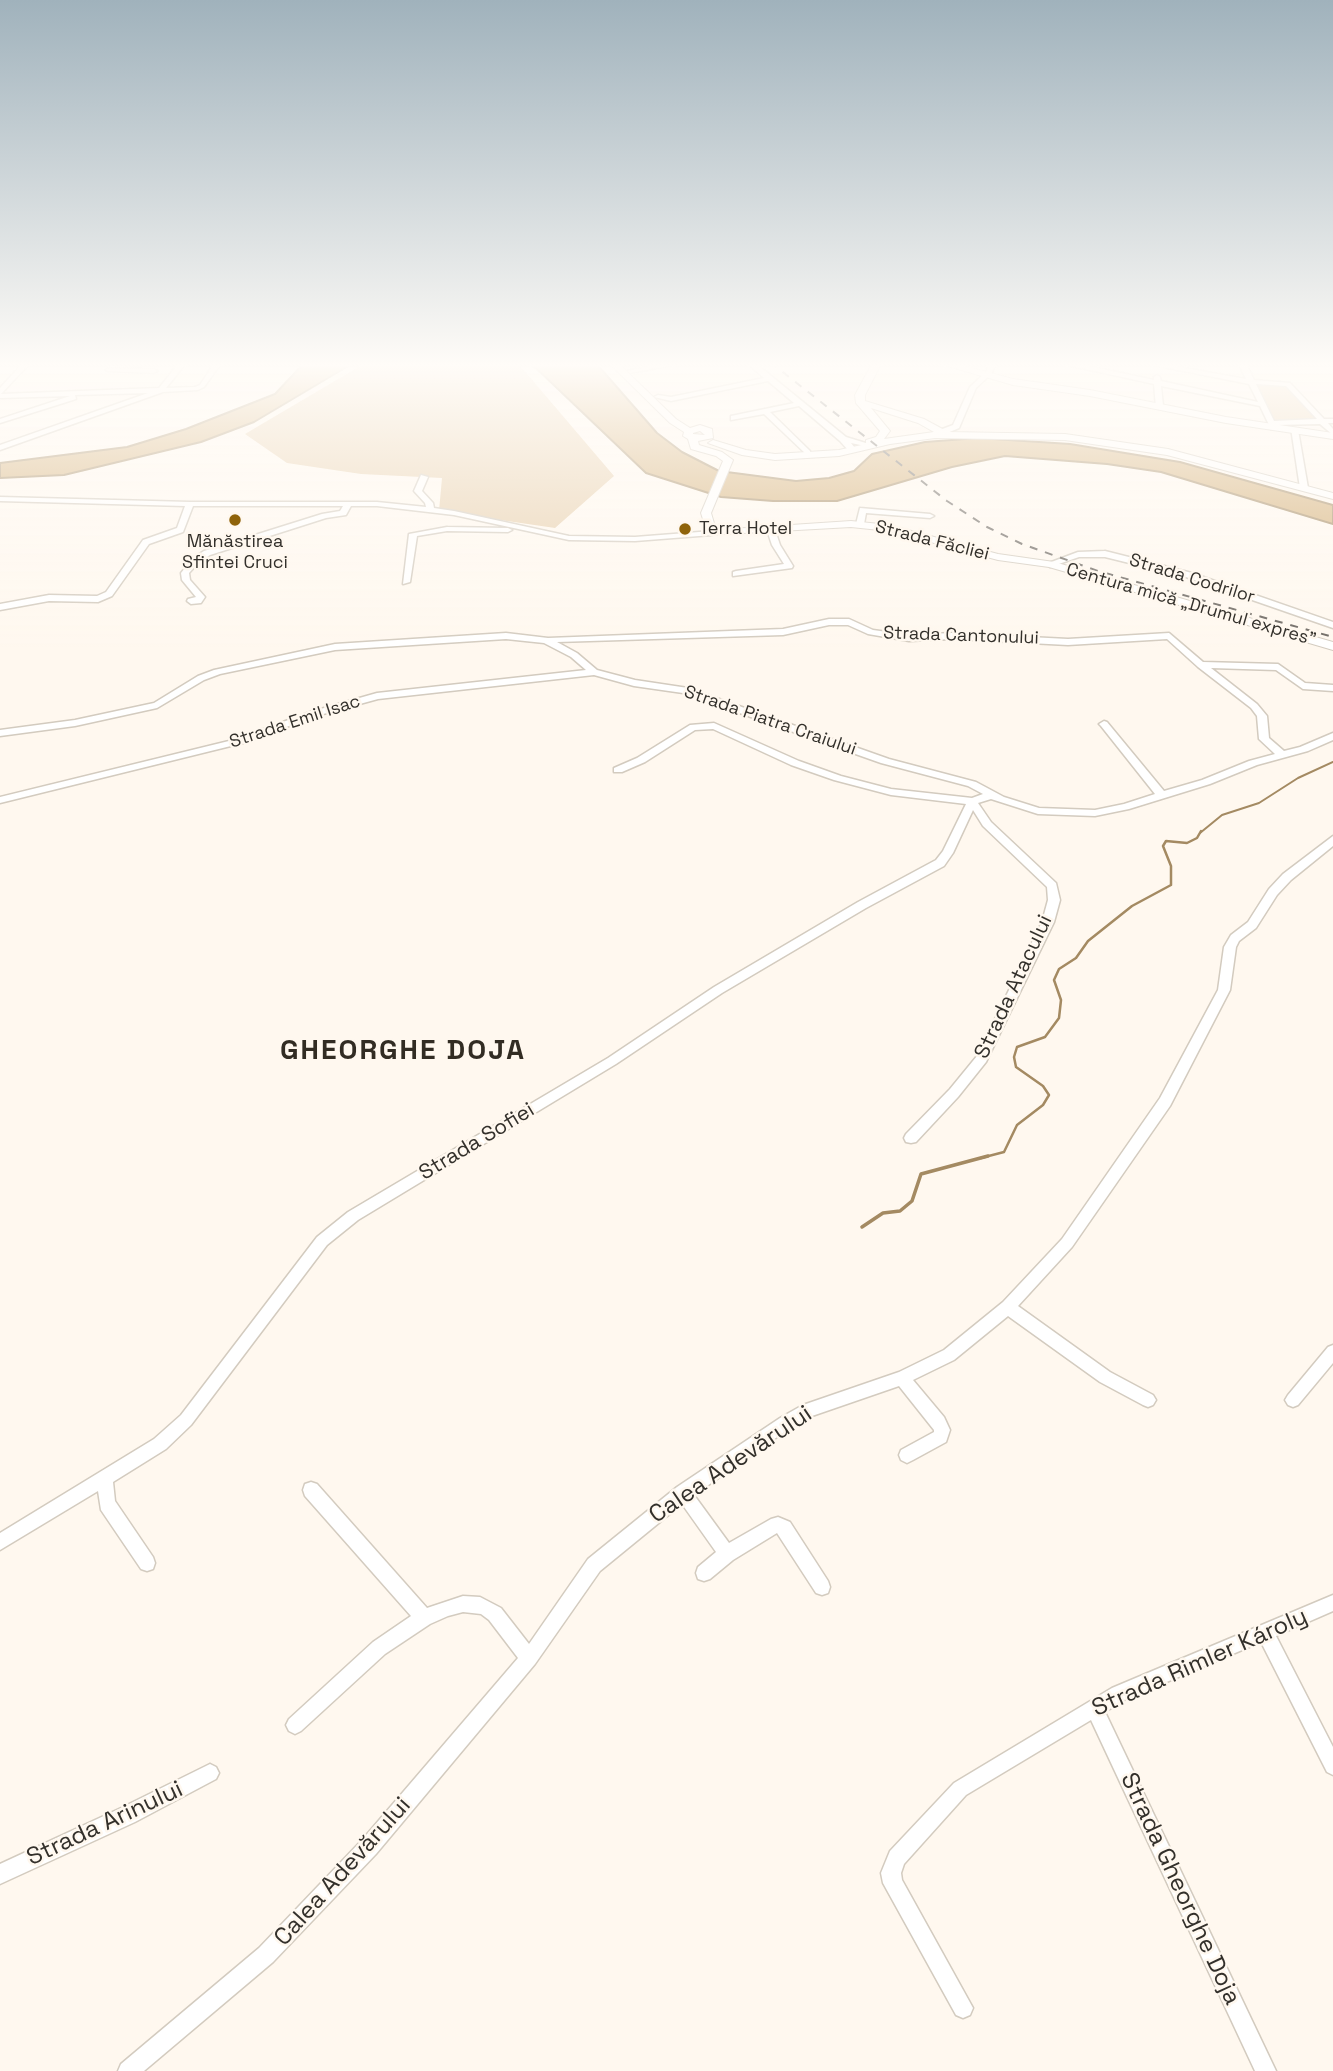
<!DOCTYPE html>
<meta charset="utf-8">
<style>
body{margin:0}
canvas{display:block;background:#fff8ef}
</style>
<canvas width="1333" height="2071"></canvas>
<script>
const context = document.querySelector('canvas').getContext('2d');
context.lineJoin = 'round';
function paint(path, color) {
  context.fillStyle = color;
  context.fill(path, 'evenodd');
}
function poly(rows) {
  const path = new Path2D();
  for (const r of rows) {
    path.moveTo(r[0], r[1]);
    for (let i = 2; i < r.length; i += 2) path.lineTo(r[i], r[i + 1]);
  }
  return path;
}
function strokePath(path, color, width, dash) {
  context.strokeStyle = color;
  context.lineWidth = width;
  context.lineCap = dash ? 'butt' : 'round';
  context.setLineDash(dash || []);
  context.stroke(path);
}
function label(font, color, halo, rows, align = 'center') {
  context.font = font + ' "Space Grotesk",sans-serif';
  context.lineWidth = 5;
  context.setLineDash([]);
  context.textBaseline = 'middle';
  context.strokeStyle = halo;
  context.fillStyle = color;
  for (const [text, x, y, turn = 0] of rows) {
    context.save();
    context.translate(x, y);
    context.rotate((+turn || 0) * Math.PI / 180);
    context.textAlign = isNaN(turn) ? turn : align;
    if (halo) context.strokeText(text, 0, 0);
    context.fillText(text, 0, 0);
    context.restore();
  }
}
const green = poly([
 [367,362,511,362,522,368,614,476,555,528,439,511,442,478,361,474,287,463,245,434],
 [1255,384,1287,385,1316,420,1275,421]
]);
const water = poly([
 [305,362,355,362,254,422,201,442,64,475,0,478,0,463,127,447,186,429,275,394,305,362],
 [525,362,595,362,657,433,682,452,719,471,796,481,829,478,854,471,872,454,925,442,978,438,1070,444,1180,462,1333,505,1333,524,1161,472,1107,464,1005,456,952,467,837,501,773,501,721,497,646,473,537,369,525,362]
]);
const streamFar2 = poly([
 [1200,833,1222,815,1259,803,1298,778,1333,762]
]);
const streamFar1 = poly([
 [981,1158,1004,1152,1017,1125,1043,1105,1049,1095,1043,1086,1016,1067,1014,1057,1017,1047,1045,1037,1059,1018,1061,1000,1054,980,1059,969,1076,958,1088,941,1132,906,1171,885,1171,866,1163,846,1166,841,1187,843,1197,838,1201,831]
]);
const stream = poly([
 [862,1227,883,1213,900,1211,912,1201,921,1174,988,1156]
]);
const minor = poly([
 [24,362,31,362,1,394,159,388,180,362,187,362,166,388,195,387,200,385,215,362,222,362,204,387,198,390,163,392,0,450,0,445,148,393,75,395,76,399,0,423,0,419,70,396,0,398,0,388,24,362],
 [670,362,688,362,630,373,627,371,670,362],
 [746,362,754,362,846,437,869,444,865,446,851,443,855,448,848,450,840,441,799,406,770,412,810,451,810,455,807,455,764,414,731,420,731,416,794,403,768,381,671,401,654,397,658,395,671,397,764,378,746,362],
 [990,362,997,362,991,374,976,388,959,428,938,437,932,437,932,433,953,425,970,387,986,372,990,362],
 [1054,362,1069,362,1154,380,1154,377,1157,375,1160,377,1161,381,1258,402,1249,384,1153,365,1156,363,1246,379,1238,362,1245,362,1254,380,1290,383,1324,419,1333,419,1333,423,1328,423,1333,429,1333,435,1320,424,1277,425,1277,429,1271,429,1260,406,1161,386,1163,406,1156,408,1154,384,1054,362],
 [1256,384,1286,386,1317,419,1274,421,1256,384],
 [109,368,154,369,157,371,154,373,107,371,106,370,109,368],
 [1291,428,1298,430,1308,488,1304,490,1300,488,1291,428],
 [421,475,428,477,422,491,433,503,434,508,454,511,569,536,635,537,712,531,716,533,712,535,635,541,569,540,454,515,377,506,351,506,346,515,326,518,210,555,199,562,189,573,190,580,205,597,201,603,191,604,187,601,188,599,196,597,182,580,181,573,193,558,204,551,322,514,340,511,343,506,193,506,183,532,149,544,112,596,98,602,49,601,0,610,0,604,49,595,97,596,106,592,143,540,177,528,185,506,0,501,0,497,190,502,377,502,426,507,425,503,414,491,421,475],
 [860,508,930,514,934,516,930,518,866,513,864,524,860,526,856,524,860,508],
 [447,527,508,528,512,530,508,532,447,531,417,536,410,582,403,584,409,534,447,527],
 [768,528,775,530,780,545,793,566,792,568,733,576,733,572,736,571,784,564,772,545,767,530,768,528],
 [1105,551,1192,573,1333,622,1333,628,1186,577,1105,557,1079,557,1050,567,1046,564,1078,552,1105,551],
 [829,619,849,619,873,630,909,635,952,633,1068,639,1169,633,1203,662,1278,664,1305,683,1333,685,1333,691,1303,689,1276,670,1211,668,1257,704,1267,716,1269,738,1284,751,1300,747,1333,733,1333,740,1308,751,1257,765,1210,784,1129,809,1095,816,1038,814,991,799,978,803,991,822,1056,883,1060,900,1054,922,986,1062,958,1097,916,1142,911,1143,906,1142,904,1138,906,1134,950,1089,977,1056,1042,922,1048,900,1047,887,983,826,973,810,953,853,944,866,866,908,722,993,616,1064,358,1220,327,1245,191,1425,166,1449,113,1482,115,1501,153,1557,155,1563,153,1569,147,1571,141,1569,101,1510,98,1491,0,1550,0,1533,154,1439,181,1415,317,1237,348,1212,608,1058,714,987,858,902,936,860,943,851,966,804,891,795,834,780,791,765,713,729,695,730,645,762,622,772,614,772,614,768,637,758,690,725,714,723,799,761,841,776,891,789,972,798,983,794,968,786,881,763,683,693,634,686,594,675,378,699,316,716,243,743,0,803,0,797,237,739,310,712,377,693,586,670,571,657,544,643,506,639,335,650,220,674,204,680,157,708,75,726,0,736,0,730,75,720,154,703,198,676,214,670,335,644,506,633,548,638,783,629,829,619],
 [829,625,848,625,868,634,909,641,952,639,1068,645,1167,639,1198,667,1251,708,1257,716,1259,739,1275,754,1249,761,1202,780,1164,791,1107,722,1104,721,1099,724,1101,726,1155,794,1124,804,1095,810,1039,808,1004,797,976,782,889,759,688,688,635,680,597,670,577,653,557,642,783,635,829,625],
 [1333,836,1333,846,1291,880,1277,895,1256,928,1239,941,1236,947,1230,990,1170,1106,1072,1247,1018,1306,1110,1372,1153,1395,1156,1400,1153,1405,1148,1407,1143,1405,1100,1382,1008,1316,954,1360,913,1380,944,1417,950,1430,946,1442,913,1460,907,1463,901,1460,899,1455,901,1450,934,1432,934,1430,899,1386,812,1416,790,1428,694,1495,729,1543,771,1519,778,1517,790,1522,828,1581,830,1587,828,1593,822,1595,816,1593,777,1533,733,1560,710,1579,704,1581,698,1579,696,1573,698,1567,716,1552,682,1504,600,1571,535,1664,376,1854,273,1962,144,2071,118,2071,121,2064,259,1948,362,1840,518,1658,489,1620,481,1614,463,1612,448,1616,430,1624,385,1654,301,1731,295,1734,289,1731,286,1725,289,1719,373,1642,411,1616,305,1496,303,1490,305,1484,311,1482,317,1484,427,1608,463,1596,480,1597,501,1608,529,1644,588,1559,677,1487,780,1418,803,1405,899,1372,944,1350,1003,1302,1062,1239,1160,1098,1218,990,1224,947,1231,935,1248,922,1269,889,1283,874,1333,836],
 [1333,1345,1333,1363,1298,1405,1293,1407,1288,1405,1285,1400,1288,1395,1328,1347,1333,1345],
 [1333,1595,1333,1611,1276,1636,1333,1747,1333,1775,1327,1772,1261,1642,1124,1700,1105,1712,1276,2071,1255,2071,1091,1720,966,1795,904,1864,901,1873,902,1880,973,2008,970,2015,963,2018,956,2015,883,1883,881,1873,890,1851,954,1783,1112,1688,1333,1595],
 [210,1764,216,1767,219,1773,216,1779,135,1822,0,1884,0,1864,121,1808,210,1764]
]);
const major = poly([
 [608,362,617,362,676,419,690,428,700,425,712,429,713,438,698,441,699,445,722,452,733,460,711,513,716,530,851,521,889,525,998,554,1054,562,1333,642,1333,650,1049,567,998,560,889,531,851,527,708,535,701,513,723,461,716,456,691,449,688,439,683,436,684,432,670,423,608,362],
 [700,431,705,435,693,434,693,433,700,431],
 [873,362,882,362,865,395,865,401,924,419,948,432,1065,434,1168,449,1333,493,1333,499,1167,455,1065,440,935,438,890,444,839,456,775,460,742,455,708,443,713,440,746,450,775,454,839,450,866,444,866,440,876,437,880,431,856,403,855,395,873,362],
 [871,408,918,423,934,432,884,439,890,431,871,408],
 [934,362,950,362,1013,379,1090,390,1226,417,1333,433,1333,439,1226,423,1090,396,1013,385,934,362]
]);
const rail = poly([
 [770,362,947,501,987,527,1022,544,1098,571,1333,637]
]);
const markers = [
 [235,520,7,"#8f630a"],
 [685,529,7,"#8f630a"]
];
const farPoinames = [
 ["Terra Hotel",699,529],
 ["Mănăstirea",235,542,"center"],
 ["Sfintei Cruci",235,563,"center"]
];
const farStreetnames = [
 ["Strada Făcliei",932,541,14],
 ["Strada Codrilor",1192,579,17],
 ["Centura mică „Drumul expres”",1191,605,16],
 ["Strada Cantonului",961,636,2],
 ["Strada Piatra Craiului",770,721,19],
 ["Strada Emil Isac",295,722,-18]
];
const streetNames = [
 ["Strada Atacului",1014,987,-65],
 ["Strada Sofiei",477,1142,-31]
];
const nearStreetnames = [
 ["Calea Adevărului",731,1465,-34],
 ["Strada Rimler Károly",1200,1663,-24],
 ["Strada Arinului",105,1824,-25],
 ["Calea Adevărului",343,1872,-48],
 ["Strada Gheorghe Doja",1180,1889,65]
];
const districtNames = [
 ["GHEORGHE DOJA",403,1051]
];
paint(green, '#e7cfad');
paint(water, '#d4b079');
strokePath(water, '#a48a62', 2);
strokePath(streamFar2, '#a48a62', 2);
strokePath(streamFar1, '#a48a62', 2.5);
strokePath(stream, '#a48a62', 3.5);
strokePath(minor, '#d3cbbf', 3);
strokePath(major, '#d3cbbf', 2);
paint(minor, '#fff');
paint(major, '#fff');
strokePath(rail, '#6d6862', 2, [8, 8]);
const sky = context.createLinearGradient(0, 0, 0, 652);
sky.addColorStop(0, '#a0b2bc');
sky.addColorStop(0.56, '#fffcf8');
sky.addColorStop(1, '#fffcf800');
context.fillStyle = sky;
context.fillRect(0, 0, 1333, 652);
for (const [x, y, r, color] of markers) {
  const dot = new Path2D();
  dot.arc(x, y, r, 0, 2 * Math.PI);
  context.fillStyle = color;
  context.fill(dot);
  strokePath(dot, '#fff8ef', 2.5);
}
label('18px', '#33302b', '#fff8ef', farPoinames, 'left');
label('18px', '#33302b', '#fff8ef', farStreetnames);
label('21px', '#33302b', '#fff8ef', streetNames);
label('24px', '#33302b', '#fff8ef', nearStreetnames);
context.letterSpacing = '2px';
label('bold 28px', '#322c23', '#fff8ef', districtNames);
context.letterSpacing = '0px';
</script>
